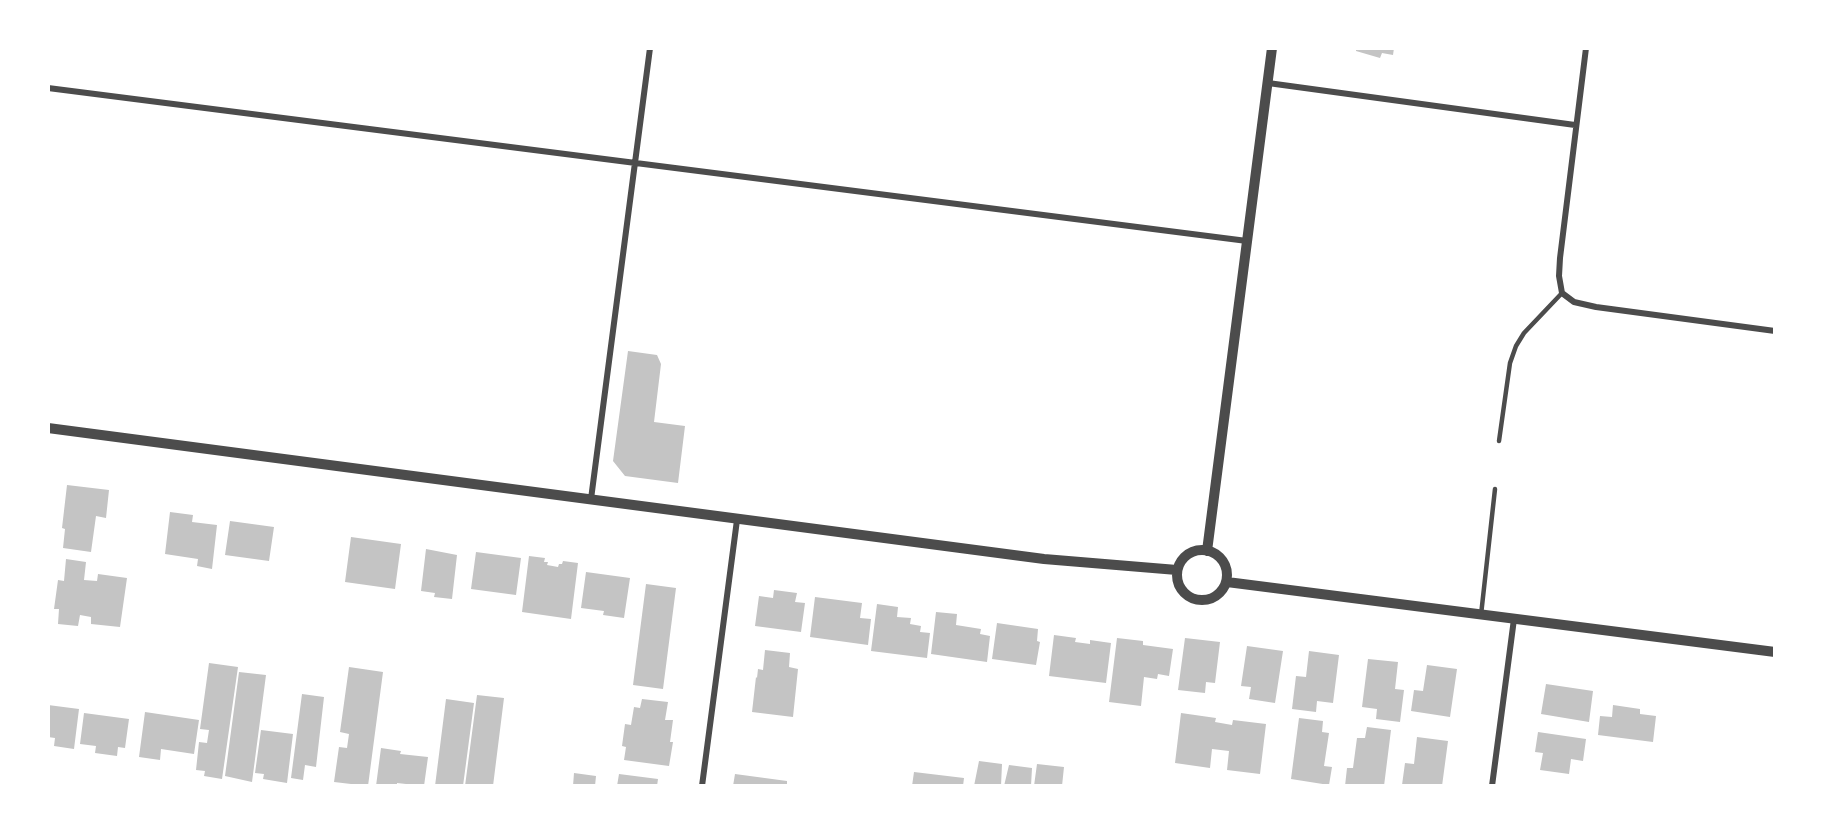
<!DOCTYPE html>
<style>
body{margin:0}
#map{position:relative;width:1823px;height:834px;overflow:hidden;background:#fff;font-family:Merriweather,serif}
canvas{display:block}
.frame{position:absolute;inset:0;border:50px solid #fff;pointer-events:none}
</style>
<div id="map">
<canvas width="1823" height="834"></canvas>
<div class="frame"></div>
</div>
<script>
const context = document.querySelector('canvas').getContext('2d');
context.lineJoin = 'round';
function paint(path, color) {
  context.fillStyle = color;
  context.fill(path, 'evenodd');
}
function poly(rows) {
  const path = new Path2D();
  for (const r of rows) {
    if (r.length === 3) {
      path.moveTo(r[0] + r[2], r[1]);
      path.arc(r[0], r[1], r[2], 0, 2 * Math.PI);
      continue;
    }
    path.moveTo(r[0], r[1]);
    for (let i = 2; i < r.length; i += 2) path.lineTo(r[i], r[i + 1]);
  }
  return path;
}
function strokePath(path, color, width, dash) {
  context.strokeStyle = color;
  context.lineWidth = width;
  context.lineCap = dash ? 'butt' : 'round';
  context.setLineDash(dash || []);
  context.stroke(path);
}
const building = poly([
 [1356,48,1394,48,1393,55,1382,53,1380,58,1356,51],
 [628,351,657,355,661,364,654,422,685,426,678,483,625,476,613,461],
 [67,485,109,490,106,518,96,516,91,552,63,548,65,529,62,528],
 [170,512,193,515,192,522,217,525,212,569,197,566,198,559,165,554],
 [230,521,274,527,269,561,225,555],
 [351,537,401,544,395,589,345,582],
 [426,549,457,555,452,599,434,597,435,593,421,591],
 [476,552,521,558,516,595,471,589],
 [529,556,545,558,544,562,548,562,547,565,558,567,559,564,562,564,563,561,578,563,571,619,522,612],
 [66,559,86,562,84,580,97,581,98,574,127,578,120,627,91,624,91,617,80,615,78,626,58,624,59,609,54,609,58,580,64,581],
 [586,572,630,578,624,618,603,615,604,611,581,608],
 [646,584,676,588,663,689,633,685],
 [774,590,797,593,795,602,805,603,801,632,755,626,759,596,773,598],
 [815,597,862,603,860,618,871,619,868,645,810,637],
 [877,604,898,607,897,617,911,618,910,624,921,626,920,632,930,633,927,658,871,651],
 [936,612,957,614,956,625,981,629,980,634,990,636,987,662,931,654],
 [997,623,1038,629,1037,641,1040,642,1036,665,992,659],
 [1054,635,1076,638,1075,642,1090,644,1090,640,1111,643,1106,683,1049,676],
 [1117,638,1143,641,1143,645,1173,649,1169,676,1158,674,1157,679,1144,677,1141,706,1109,702],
 [1185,638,1220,642,1215,683,1206,682,1205,693,1178,690],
 [1247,646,1283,651,1275,703,1249,699,1251,687,1241,686],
 [765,650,790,653,789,667,798,669,793,717,752,712,756,677,757,678,758,669,763,670],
 [1309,651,1339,655,1333,703,1317,701,1316,712,1292,709,1296,676,1306,677],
 [1368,659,1398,662,1395,689,1404,690,1400,722,1376,719,1377,709,1362,707],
 [209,663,238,667,222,779,204,776,205,771,196,770,199,742,207,743,209,730,200,729],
 [1427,665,1457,669,1450,717,1411,711,1414,690,1423,691],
 [349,667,383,672,368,786,334,782,339,747,347,748,349,734,340,732],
 [239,672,266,675,252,782,225,776],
 [1546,684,1593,691,1589,722,1541,714],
 [302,694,324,697,316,767,305,765,303,780,291,778],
 [477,695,504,698,493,786,465,786],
 [446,699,474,703,463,786,435,786],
 [642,699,668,702,665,720,673,720,670,742,673,742,669,766,624,760,626,747,622,746,625,724,631,725,634,707,640,708],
 [48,705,79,709,74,749,54,746,55,738,48,737],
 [1613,705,1640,709,1640,714,1656,716,1653,742,1598,735,1600,716,1612,717],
 [145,712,199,720,194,754,161,749,160,760,139,757],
 [84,713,129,719,125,748,118,747,117,756,95,753,96,746,80,744],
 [1181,713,1216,718,1215,722,1232,725,1233,720,1266,724,1260,774,1227,770,1229,751,1212,749,1210,768,1175,763],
 [1299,718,1323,721,1322,732,1329,733,1324,766,1332,767,1329,785,1291,779],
 [1367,727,1391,730,1384,786,1345,786,1347,768,1353,768,1357,738,1365,738],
 [261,730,293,734,287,783,263,779,264,774,255,773],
 [1538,732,1586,739,1583,761,1571,759,1569,774,1540,770,1543,753,1535,752],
 [1417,737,1448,741,1442,786,1402,785,1405,763,1414,764],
 [381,748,401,751,400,754,428,757,424,786,397,783,397,786,376,786],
 [979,761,1002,764,1001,786,974,786],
 [1037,764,1064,767,1062,786,1034,786],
 [1009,765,1032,768,1031,786,1004,786],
 [914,772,964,778,963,786,912,786],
 [574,773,596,776,595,786,573,786],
 [619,774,658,779,657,786,617,786],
 [735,774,787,781,787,786,733,786]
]);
const service = poly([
 [1499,441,1510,363,1516,346,1524,333,1562,293],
 [1481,615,1495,489]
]);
const minor = poly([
 [1586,48,1560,258,1559,276,1562,293,1574,302,1596,307,1775,331],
 [1268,83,1575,125],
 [48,88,1247,241],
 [591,499,650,48],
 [702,786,737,520],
 [1492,786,1514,619]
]);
const tertiary = poly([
 [48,428,1044,559,1177,570],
 [1202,575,25],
 [1207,551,1272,48],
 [1227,582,1775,652]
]);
paint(building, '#c4c4c4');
strokePath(service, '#4c4c4c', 4.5);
strokePath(minor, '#4c4c4c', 6);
strokePath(tertiary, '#4c4c4c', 10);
</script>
